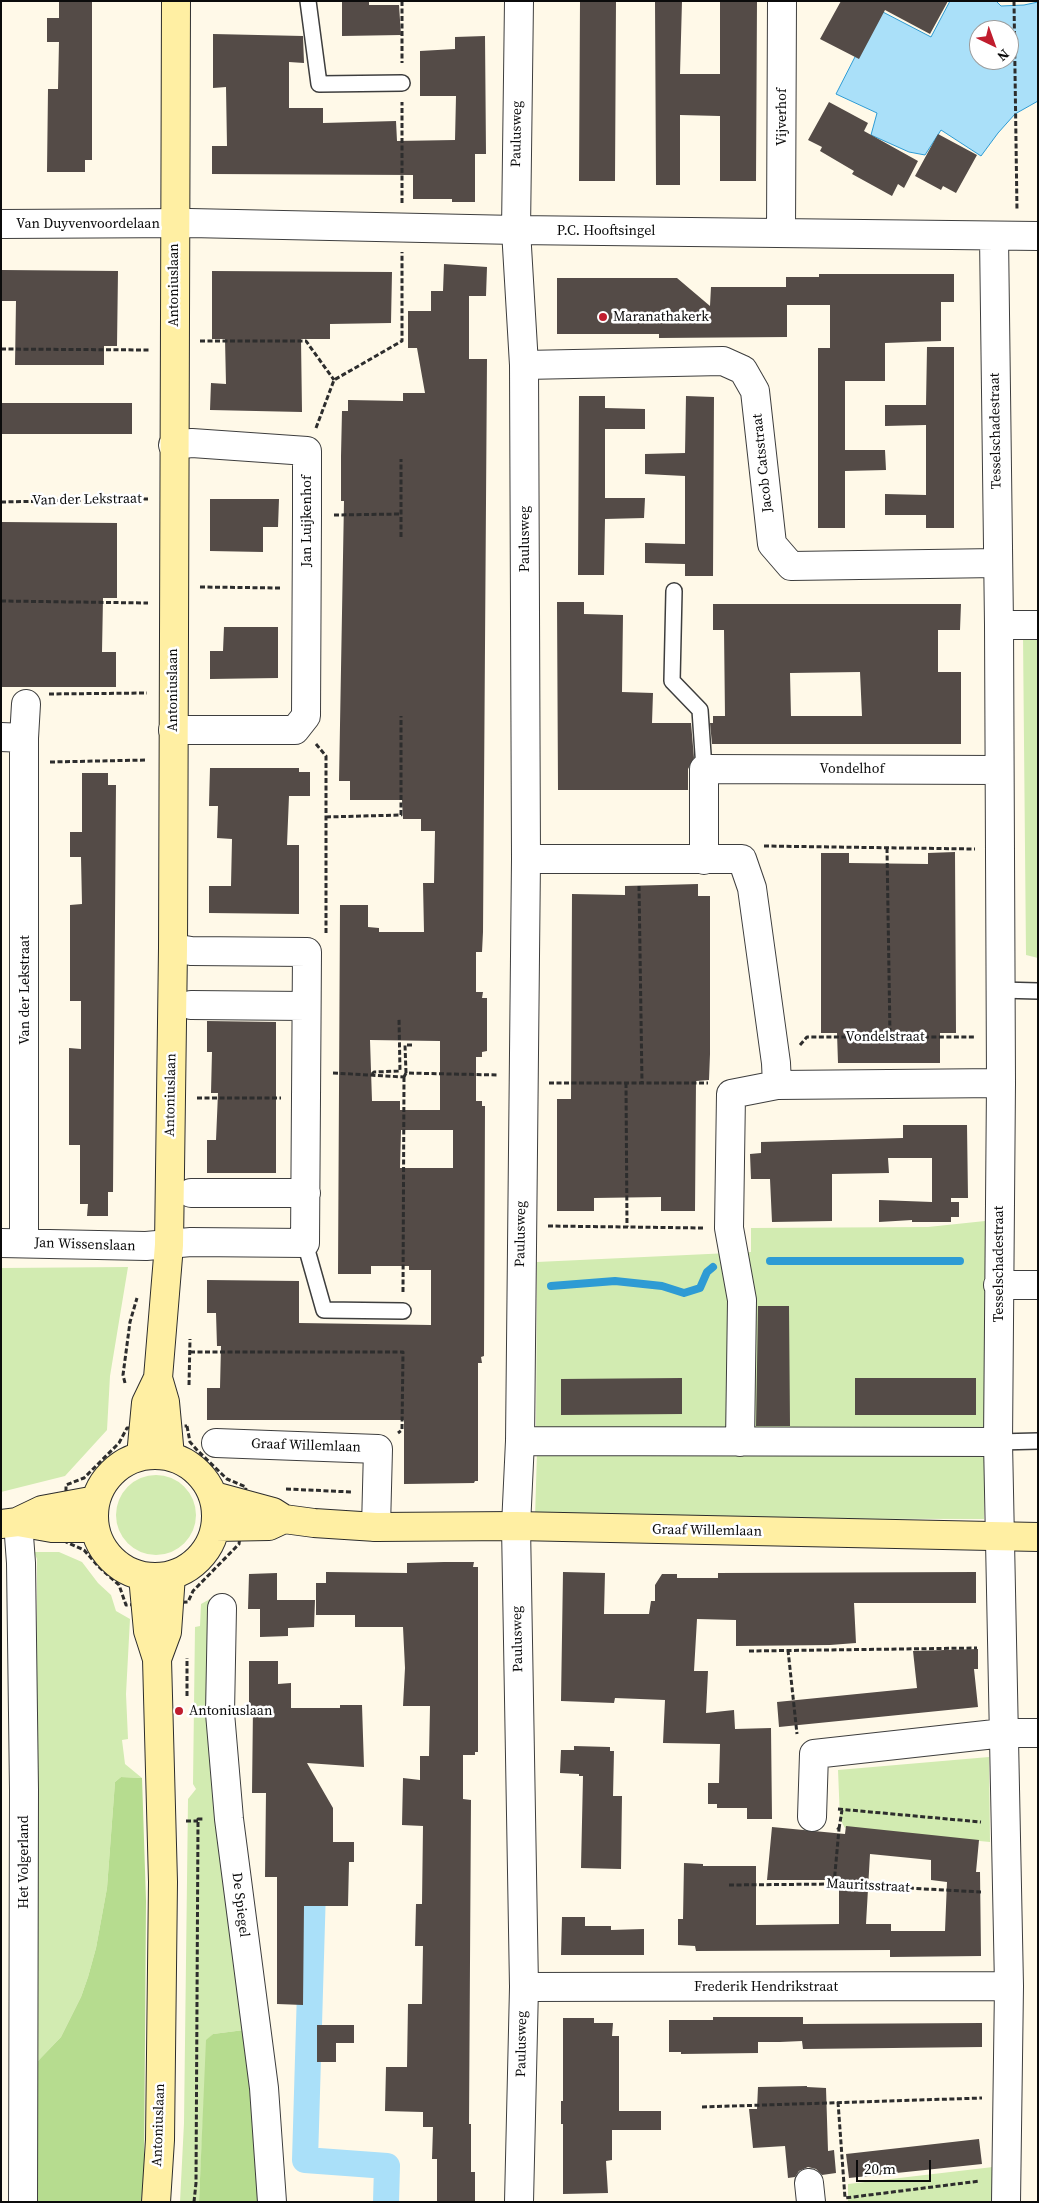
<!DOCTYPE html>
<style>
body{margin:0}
#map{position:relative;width:1039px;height:2203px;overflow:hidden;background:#fff9e8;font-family:"Source Serif 4",serif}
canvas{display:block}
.frame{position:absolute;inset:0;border:2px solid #0b0b0b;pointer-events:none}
.north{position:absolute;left:969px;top:20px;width:50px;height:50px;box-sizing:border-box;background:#fff;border:1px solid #9d9d9d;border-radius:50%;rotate:138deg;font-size:14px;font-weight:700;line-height:20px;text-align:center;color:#0b0b0b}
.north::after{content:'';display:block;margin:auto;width:18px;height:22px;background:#c01d2e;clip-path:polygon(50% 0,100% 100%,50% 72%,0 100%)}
.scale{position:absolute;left:856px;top:2160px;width:75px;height:22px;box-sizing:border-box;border:2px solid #0b0b0b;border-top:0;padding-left:6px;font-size:15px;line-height:18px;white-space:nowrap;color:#0b0b0b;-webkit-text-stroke:4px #fff;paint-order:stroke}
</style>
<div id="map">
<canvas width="1039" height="2203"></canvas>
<div class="frame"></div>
<div class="north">N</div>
<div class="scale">20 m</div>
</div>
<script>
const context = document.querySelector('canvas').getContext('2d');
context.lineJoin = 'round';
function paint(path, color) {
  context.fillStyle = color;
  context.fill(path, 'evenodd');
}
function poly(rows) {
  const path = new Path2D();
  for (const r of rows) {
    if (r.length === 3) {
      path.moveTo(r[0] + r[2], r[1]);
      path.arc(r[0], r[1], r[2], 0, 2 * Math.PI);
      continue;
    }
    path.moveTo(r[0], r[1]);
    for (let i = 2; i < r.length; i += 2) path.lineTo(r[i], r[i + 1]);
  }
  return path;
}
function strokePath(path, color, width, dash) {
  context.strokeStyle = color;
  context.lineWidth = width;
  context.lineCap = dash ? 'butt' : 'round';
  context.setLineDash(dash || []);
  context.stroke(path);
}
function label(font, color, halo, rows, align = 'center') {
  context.font = font + ' "Source Serif 4",serif';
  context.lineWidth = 5;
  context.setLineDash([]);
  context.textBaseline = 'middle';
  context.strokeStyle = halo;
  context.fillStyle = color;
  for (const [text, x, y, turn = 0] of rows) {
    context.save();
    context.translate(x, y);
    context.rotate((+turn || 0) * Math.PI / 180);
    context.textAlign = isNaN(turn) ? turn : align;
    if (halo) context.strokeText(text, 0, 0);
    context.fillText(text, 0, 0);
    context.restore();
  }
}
const green = poly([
 [1038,634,1038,958,1026,955,1023,635],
 [985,1221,985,1437,536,1432,537,1262,751,1252,751,1228,928,1227],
 [128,1267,110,1376,107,1430,65,1476,1,1492,1,1268],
 [537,1452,984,1456,984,1519,535,1518],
 [156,1515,40],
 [34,1552,59,1552,82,1562,98,1583,111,1595,116,1611,130,1619,126,1694,128,1739,122,1740,125,1764,142,1778,121,1777,115,1782,107,1888,96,1948,88,1977,81,1997,61,2037,37,2062,37,1559],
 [210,1599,215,1606,207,1607,207,1705,212,1758,210,1759,244,2030,213,2034,207,2040,199,2202,180,2202,184,2123,188,1799,196,1789,193,1784,195,1627,200,1626,201,1604],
 [989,1757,990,1842,845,1828,840,1819,838,1770],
 [993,2167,993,2202,848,2202,848,2184]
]);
const forest = poly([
 [121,1777,142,1778,146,1901,144,2174,141,2202,36,2202,37,2062,61,2037,81,1997,88,1977,96,1948,107,1888,115,1782],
 [244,2030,254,2139,258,2202,199,2202,206,2040,213,2034]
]);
const water = poly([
 [950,1,996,1,1001,6,1024,5,1038,2,1038,101,1015,114,998,133,981,156,941,130,925,155,909,152,871,135,877,113,836,94,879,10,931,37,950,1],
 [979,30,1009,30,1009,60,979,60,979,30]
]);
const stream = poly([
 [770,1261,960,1261],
 [551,1286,615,1281,662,1286,684,1293,700,1288,707,1272,713,1267]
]);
const canal = poly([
 [313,1889,305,2160,387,2166,386,2202]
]);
const building = poly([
 [59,1,92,1,92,160,85,160,85,172,47,172,48,89,58,89,59,42,47,42,47,18,59,18],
 [342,1,369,1,369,5,399,5,401,35,342,36],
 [580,1,616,1,615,181,579,181],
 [655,1,682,1,680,74,720,74,720,1,757,1,756,181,720,181,720,116,680,115,680,185,656,185],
 [841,1,948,1,930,34,885,10,859,59,820,39],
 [213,34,303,36,304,63,289,62,289,108,323,108,323,123,396,121,397,141,455,140,456,96,420,96,420,51,455,49,455,37,485,36,486,154,475,154,475,202,452,202,452,199,413,199,413,175,212,174,212,146,227,146,226,87,213,88],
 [829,102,868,123,864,131,918,161,904,188,898,184,892,196,852,174,854,171,820,151,822,147,808,140],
 [938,134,977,155,956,193,943,186,941,190,915,176],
 [444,264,487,267,486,296,469,296,469,359,487,359,483,932,482,952,476,952,476,992,483,992,482,998,487,998,487,1051,482,1052,482,1057,476,1057,476,1101,482,1101,482,1106,485,1106,484,1356,481,1357,482,1363,478,1363,478,1481,475,1481,474,1483,404,1484,404,1420,207,1420,207,1388,220,1388,221,1346,217,1346,216,1313,207,1313,207,1280,299,1281,299,1323,431,1325,431,1270,409,1270,409,1266,371,1266,371,1274,338,1274,340,905,368,905,368,927,379,928,379,932,424,932,423,883,434,883,435,831,421,831,421,819,403,819,402,800,350,800,350,781,339,781,344,501,341,501,341,456,342,411,348,411,348,400,403,401,403,393,425,393,417,348,408,348,408,311,431,311,431,291,443,291],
 [370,1040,440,1041,440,1110,400,1110,400,1101,372,1101],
 [401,1130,453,1130,453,1168,400,1168],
 [2,270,118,271,117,346,104,346,104,365,15,365,16,301,2,301],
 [212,271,392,272,391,323,330,324,330,339,301,339,302,412,210,410,211,383,226,384,225,339,212,339],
 [819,274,954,274,954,302,941,302,941,341,885,343,885,381,845,381,845,450,885,450,886,470,845,471,845,528,818,528,818,348,830,348,830,305,787,305,787,337,659,338,659,334,557,334,557,278,677,278,710,306,711,287,786,287,786,277,819,277],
 [927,347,954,347,954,528,926,528,926,515,885,515,885,494,926,495,926,425,885,426,885,405,926,405],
 [579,396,605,396,605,408,645,409,645,429,605,429,605,498,645,498,644,518,605,519,604,575,578,575],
 [686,396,714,397,713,576,685,576,685,564,645,563,645,543,685,544,685,476,645,474,645,454,685,453],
 [2,403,132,403,132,434,2,434],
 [210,499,279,499,278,527,263,527,263,552,210,551],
 [2,522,117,523,117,598,103,598,102,652,116,652,116,687,1,687],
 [557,602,584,602,584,614,623,615,622,692,653,693,652,723,691,723,694,758,688,769,688,790,558,790],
 [713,604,961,604,960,630,938,630,938,672,961,672,961,744,712,744,710,723,713,723,713,716,725,716,724,630,713,630],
 [860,672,862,716,791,716,790,673],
 [224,627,278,627,278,678,210,679,210,651,223,651],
 [210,768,299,768,299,772,310,772,310,796,289,796,287,845,299,845,299,914,209,913,209,886,231,886,232,839,217,838,218,806,209,806],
 [82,773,108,773,108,785,116,785,113,1192,108,1192,108,1216,87,1216,88,1204,80,1204,80,1145,69,1145,69,1048,81,1049,81,1001,70,1001,70,905,82,904,81,857,70,857,70,832,82,832],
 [955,852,956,1033,940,1033,940,1063,838,1063,837,1033,821,1033,821,853,849,853,849,863,928,864,928,853],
 [698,884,698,896,710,896,710,1054,709,1080,696,1081,695,1211,661,1211,661,1197,594,1198,594,1211,557,1211,557,1099,571,1099,572,894,625,895,625,886],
 [207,1021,276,1022,276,1173,207,1173,207,1140,216,1140,218,1093,211,1093,212,1052,207,1052],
 [903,1125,967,1125,968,1198,951,1198,951,1202,959,1202,959,1217,951,1217,951,1222,912,1222,912,1220,879,1222,879,1200,932,1202,932,1158,888,1158,889,1173,832,1174,832,1221,772,1222,770,1179,751,1179,750,1154,761,1153,761,1142,903,1138],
 [758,1306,789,1306,790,1426,756,1426],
 [682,1378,682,1414,561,1415,561,1379],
 [855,1378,976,1378,976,1415,855,1415],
 [444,1562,474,1562,473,1567,478,1567,478,1752,475,1752,475,1755,463,1755,463,1799,471,1800,469,2124,471,2124,471,2172,475,2172,475,2202,437,2202,437,2159,432,2159,433,2127,423,2127,423,2112,385,2111,386,2067,407,2067,408,2004,422,2004,423,1946,415,1946,416,1904,422,1904,423,1826,402,1825,403,1778,420,1780,420,1756,429,1756,430,1706,403,1706,405,1668,403,1627,355,1627,355,1615,316,1615,316,1583,326,1583,326,1572,407,1573,407,1563],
 [563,1572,605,1573,604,1614,649,1614,651,1601,655,1601,655,1585,662,1574,677,1574,677,1578,718,1578,718,1573,976,1572,976,1603,854,1603,856,1643,830,1645,736,1646,736,1620,697,1619,694,1671,708,1671,706,1713,734,1710,735,1729,771,1728,772,1819,747,1819,747,1808,717,1808,717,1804,708,1804,708,1783,719,1783,720,1744,663,1743,665,1700,615,1698,614,1703,561,1701],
 [277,1573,277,1600,315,1600,314,1627,288,1628,288,1636,260,1637,260,1609,248,1609,249,1574],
 [978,1649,978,1669,974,1669,978,1707,779,1727,777,1702,917,1688,913,1651],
 [249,1661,278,1661,278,1684,291,1683,291,1708,340,1708,340,1705,362,1705,364,1767,307,1763,333,1808,333,1842,354,1842,354,1862,349,1862,348,1906,304,1906,303,2005,277,2004,277,1877,265,1877,266,1793,252,1793,253,1707,249,1707],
 [574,1746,610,1747,610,1751,614,1751,613,1796,622,1796,621,1869,581,1868,583,1776,579,1776,579,1774,560,1773,561,1750,574,1750],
 [846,1826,979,1840,976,1872,980,1872,981,1956,890,1957,890,1950,696,1951,695,1946,678,1945,678,1919,683,1919,684,1863,703,1864,703,1866,756,1866,756,1925,839,1924,839,1880,767,1880,772,1827,845,1834],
 [870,1854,931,1860,931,1880,947,1882,945,1931,891,1931,891,1924,866,1924],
 [562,1917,585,1917,585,1926,611,1926,611,1930,644,1929,644,1955,561,1955],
 [713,2017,803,2017,803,2024,982,2023,982,2047,803,2049,802,2041,780,2042,758,2042,758,2053,681,2054,681,2052,669,2052,669,2020,713,2020],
 [563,2018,594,2018,594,2023,613,2023,612,2036,619,2036,619,2111,661,2111,661,2130,612,2130,612,2160,606,2161,608,2193,563,2194,563,2124,561,2124,561,2101,563,2101],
 [317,2025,354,2025,354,2043,336,2043,336,2062,317,2062],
 [807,2086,807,2087,826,2088,828,2151,834,2150,836,2173,822,2175,816,2169,808,2167,799,2171,795,2177,788,2178,785,2146,753,2148,749,2109,757,2109,758,2087],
 [979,2139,982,2164,849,2178,846,2154]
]);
const path = poly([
 [402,1,402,63],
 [1014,1,1017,211],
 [402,203,402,102],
 [200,341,306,341,334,380],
 [1,349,151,350],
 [316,428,334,380,402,341,402,252],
 [1,502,148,499],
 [334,515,401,514],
 [401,537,401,459],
 [200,587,281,588],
 [1,601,148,603],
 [49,694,147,693],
 [316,744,326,756,326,934],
 [50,762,147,760],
 [326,817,401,815,401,716],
 [764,846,975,849],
 [887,848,890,1036],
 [639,886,642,1083],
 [800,1045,807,1037,975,1037],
 [333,1073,404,1077],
 [406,1073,405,1045,412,1045],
 [372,1074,374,1072,400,1071,399,1019],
 [404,1077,406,1073,498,1075],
 [549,1083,708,1083],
 [626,1083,627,1227],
 [197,1098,281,1098],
 [548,1226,704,1228],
 [403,1292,404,1077],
 [190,1352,403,1352,402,1430,398,1433],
 [125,1383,123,1375,130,1322,137,1298],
 [189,1385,190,1339],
 [187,1426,190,1442,198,1451,227,1479,246,1487,239,1544,193,1591,188,1602,126,1605,119,1585,99,1567,84,1550,66,1542,66,1485,84,1478,119,1443,127,1428,187,1426],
 [286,1489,352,1492],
 [788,1650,797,1734],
 [749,1651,977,1648],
 [187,1696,187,1658],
 [838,1809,981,1822],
 [186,1821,198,1821],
 [839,1829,842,1810],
 [834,1884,839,1829,836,1827],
 [729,1885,834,1884,981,1892],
 [838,2102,845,2198,980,2181],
 [702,2107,982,2098],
 [194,2202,196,2183,198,1821,198,1819,203,1819]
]);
const lane = poly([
 [308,1,319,84,402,83],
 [674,591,672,681,700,710,704,769],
 [1000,990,1038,991],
 [305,1243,324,1310,403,1311],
 [998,1442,1038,1441]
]);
const street = poly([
 [1,224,190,223,516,230,1038,236],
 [781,232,782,1],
 [994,236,999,625,1001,1083,998,1442,1009,1986,1006,2202],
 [524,365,723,361,743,370,755,391,772,544,791,566,997,563],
 [999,625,1038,625],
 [173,730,295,730,306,716,307,515,307,451,192,443,173,445],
 [1,737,24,738,24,1243],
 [24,738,26,704],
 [526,859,742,859,752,888,776,1063,777,1085],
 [704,860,704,769,999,770],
 [191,1005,306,1006],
 [191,1193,306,1193],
 [1,1243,146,1246,191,1242,305,1243,307,952,191,951,173,948],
 [998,1285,1038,1285],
 [520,1441,998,1442],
 [740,1442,742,1300,729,1228,731,1094,777,1085,1001,1083],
 [216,1443,378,1449,376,1527],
 [18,1522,21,1563,24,1790,23,2202],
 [222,1608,220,1713,229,1819,264,2088,272,2202],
 [812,1817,814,1754,1004,1733,1038,1733],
 [524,1987,1009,1986],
 [809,2183,811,2202],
 [519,2202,524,1987,516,1526,520,1441,526,859,524,365,516,230,519,1]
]);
const secondary = poly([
 [158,1378,165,1402,170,1456],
 [155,1516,61],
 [141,1456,146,1403,158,1378,169,1245,173,948,176,1],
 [214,1496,273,1512,284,1519,314,1523,376,1527,516,1526,1038,1537],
 [19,1521,42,1510,96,1500],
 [1,1524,18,1522,52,1528,95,1528],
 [216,1527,269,1526,284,1519],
 [143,1576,148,1631,157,1659,163,1882,160,2140,156,2202],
 [157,1659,167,1632,171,1575]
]);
const markers = [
 [603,317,5,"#c01d2e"],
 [179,1711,5,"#c01d2e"]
];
const streetNames = [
 ["Vijverhof",782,117,-90],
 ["Paulusweg",517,134,-89],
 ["Van Duyvenvoordelaan",88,224],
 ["P.C. Hooftsingel",606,231],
 ["Antoniuslaan",174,285,-90],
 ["Tesselschadestraat",996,431,-91],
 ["Jacob Catsstraat",763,463,-96],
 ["Van der Lekstraat",87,500,-1],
 ["Jan Luijkenhof",307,521,-90],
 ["Paulusweg",525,539,-90],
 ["Antoniuslaan",173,690,-90],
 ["Vondelhof",852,769],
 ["Van der Lekstraat",25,990,-90],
 ["Vondelstraat",885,1037],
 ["Antoniuslaan",171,1095,-89],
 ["Paulusweg",521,1234,-89],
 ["Jan Wissenslaan",85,1245,2],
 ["Tesselschadestraat",999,1264,-90],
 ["Graaf Willemlaan",306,1446,2],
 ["Graaf Willemlaan",707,1531,1],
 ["Paulusweg",518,1639,-91],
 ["Het Volgerland",24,1862,-90],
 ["Mauritsstraat",868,1886,3],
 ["De Spiegel",240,1905,83],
 ["Frederik Hendrikstraat",766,1987],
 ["Paulusweg",522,2044,-89],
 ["Antoniuslaan",159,2125,-88]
];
const poiNames = [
 ["Maranathakerk",613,317],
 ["Antoniuslaan",189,1711]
];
paint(green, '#d2ebb1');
paint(forest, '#b6dc8f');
paint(water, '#aae0f9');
strokePath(water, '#2e9bd4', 1);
strokePath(stream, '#2e9bd4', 8);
strokePath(canal, '#aae0f9', 26);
paint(building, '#544b47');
strokePath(lane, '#3e3e3e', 18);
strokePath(street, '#3e3e3e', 30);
strokePath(secondary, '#2d2d2d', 30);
strokePath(path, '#2d2d2d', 3, [5, 2.5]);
strokePath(lane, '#fff', 15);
strokePath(street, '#fff', 28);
strokePath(secondary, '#ffefa3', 28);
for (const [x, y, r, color] of markers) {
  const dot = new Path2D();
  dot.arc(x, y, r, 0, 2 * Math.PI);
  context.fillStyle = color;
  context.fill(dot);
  strokePath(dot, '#fff', 2);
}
label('14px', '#0b0b0b', '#fff', streetNames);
label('14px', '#0b0b0b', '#fff', poiNames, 'left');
</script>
